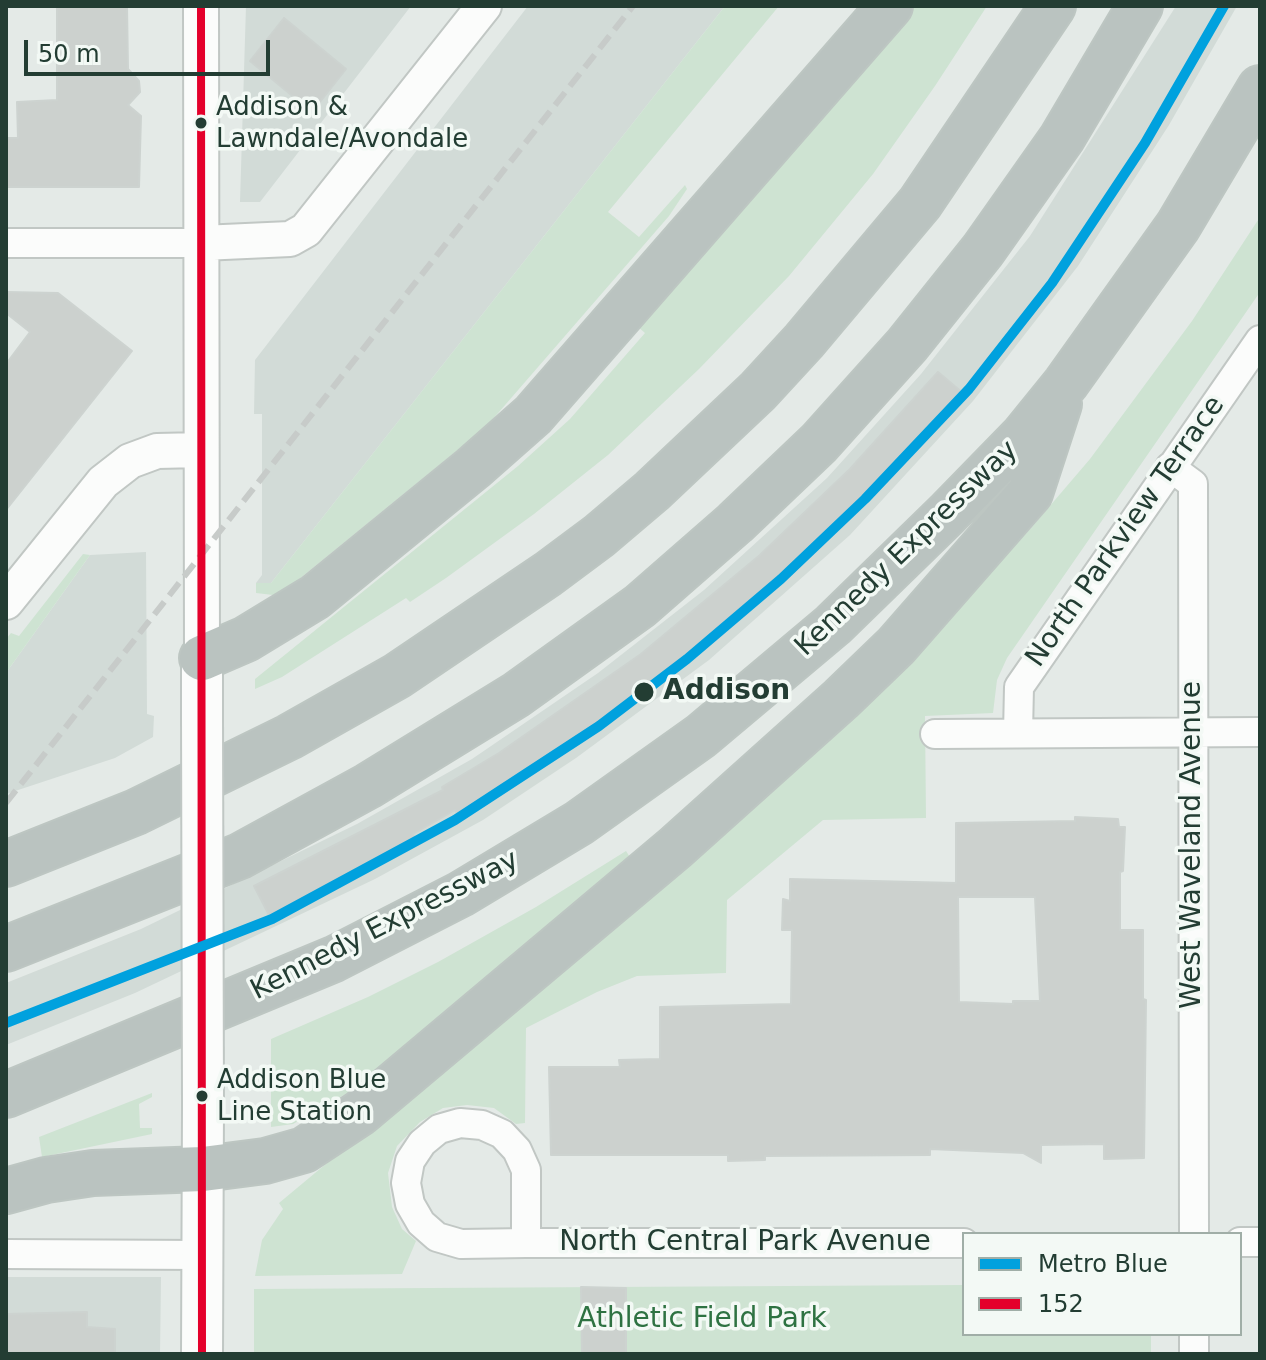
<!DOCTYPE html>
<style>
body{margin:0}
#map{position:relative;width:1266px;height:1360px;overflow:hidden;background:#e4eae7;font-family:"DejaVu Sans",sans-serif}
canvas{display:block}
.frame{position:absolute;inset:0;border:8px solid #233d33;pointer-events:none}
.legend{position:absolute;left:962px;top:1232px;width:280px;height:104px;box-sizing:border-box;background:#f3f9f5;border:2px solid #a0aea7;margin:0;padding:10px 14px;list-style:none;font-size:24px;color:#233d33}
.legend li{display:flex;align-items:center;gap:16px;height:40px}
.legend b{width:40px;border:2px solid #a0aea7}
.scale{position:absolute;left:24px;top:40px;width:246px;height:36px;box-sizing:border-box;border:4px solid #233d33;border-top:0;padding-left:10px;font-size:24px;line-height:28px;white-space:nowrap;color:#233d33;-webkit-text-stroke:6px #f3f9f5;paint-order:stroke}
</style>
<div id="map">
<canvas width="1266" height="1360"></canvas>
<div class="frame"></div>
<ul class="legend">
<li><b style="height:10px;background:#00a1de"></b>Metro Blue</li>
<li><b style="height:10px;background:#e4002b"></b>152</li>
</ul>
<div class="scale">50 m</div>
</div>
<script>
const context = document.querySelector('canvas').getContext('2d');
context.lineJoin = 'round';
function paint(path, color) {
  context.fillStyle = color;
  context.fill(path, 'evenodd');
}
function poly(rows) {
  const path = new Path2D();
  for (const r of rows) {
    path.moveTo(r[0], r[1]);
    for (let i = 2; i < r.length; i += 2) path.lineTo(r[i], r[i + 1]);
  }
  return path;
}
function strokePath(path, color, width, dash) {
  context.strokeStyle = color;
  context.lineWidth = width;
  context.lineCap = dash ? 'butt' : 'round';
  context.setLineDash(dash || []);
  context.stroke(path);
}
function label(font, color, halo, rows, align = 'center') {
  context.font = font + ' "DejaVu Sans",sans-serif';
  context.lineWidth = 7;
  context.setLineDash([]);
  context.textBaseline = 'middle';
  context.strokeStyle = halo;
  context.fillStyle = color;
  for (const [text, x, y, turn = 0] of rows) {
    context.save();
    context.translate(x, y);
    context.rotate((+turn || 0) * Math.PI / 180);
    context.textAlign = isNaN(turn) ? turn : align;
    if (halo) context.strokeText(text, 0, 0);
    context.fillText(text, 0, 0);
    context.restore();
  }
}
const built = poly([
 [246,6,411,6,260,202,240,202],
 [528,6,725,6,271,583,256,583,262,575,262,414,254,414,255,360],
 [1176,6,1237,6,1169,125,1078,266,973,401,850,535,709,660,576,758,483,820,375,879,135,993,6,1045,6,983,141,929,357,824,472,759,598,673,704,590,827,478,921,374,1030,236],
 [146,552,147,714,154,716,153,737,115,758,6,794,6,673,90,555],
 [6,1277,161,1277,160,1354,6,1354]
]);
const green = poly([
 [725,6,779,6,608,212,639,237,685,185,687,189,669,216,486,427,287,589,273,595,256,593,256,583,271,583],
 [914,6,987,6,935,86,873,174,789,276,699,369,608,455,534,514,446,578,410,602,406,598,282,677,255,689,255,679,518,466,570,419,645,333,637,326,811,129],
 [1260,217,1260,292,1007,658,997,680,993,713,925,716,926,818,823,820,727,900,726,973,637,976,597,992,526,1028,525,1123,516,1124,494,1108,467,1105,443,1108,420,1122,397,1146,388,1173,392,1207,402,1229,416,1241,402,1274,255,1276,262,1240,283,1209,279,1203,776,789,964,601,1031,528,1090,459,1192,321],
 [83,554,90,555,6,673,6,639,11,633,19,636],
 [626,851,633,862,365,1083,293,1124,271,1127,271,1039,368,997,438,962,536,907],
 [152,1093,152,1097,139,1104,140,1128,152,1128,152,1134,42,1157,39,1137],
 [964,1285,964,1334,1151,1334,1151,1354,254,1354,254,1289]
]);
const building = poly([
 [57,6,127,6,128,69,139,81,140,92,128,105,141,116,139,187,6,187,6,138,18,138,17,102,57,100,57,6],
 [284,18,346,69,312,112,250,61,284,18],
 [6,292,58,293,132,351,6,510,6,364,30,332,6,313,6,292],
 [938,372,964,394,920,444,869,498,783,582,677,670,601,727,460,818,455,810,413,834,416,841,270,917,254,886,443,790,442,787,499,753,641,654,760,555,850,469,938,372],
 [1075,817,1118,819,1119,827,1125,827,1123,871,1120,872,1120,930,1143,930,1143,999,1146,1000,1144,1158,1104,1159,1104,1144,1041,1145,1041,1163,1023,1153,930,1149,930,1155,765,1156,765,1160,728,1161,728,1155,551,1155,549,1067,620,1067,619,1060,660,1059,660,1007,791,1004,792,930,782,930,783,899,790,901,790,879,956,883,956,823,1075,821,1075,817],
 [958,897,1035,897,1040,1001,1013,1001,1013,1004,959,1002,958,897],
 [581,1287,626,1288,626,1354,582,1354,581,1287],
 [87,1312,87,1327,115,1329,115,1354,6,1354,6,1314,87,1312]
]);
const minor = poly([
 [6,243,202,243],
 [1170,467,1193,484,1194,1234],
 [1018,733,1019,687,1260,340],
 [935,734,1260,732],
 [460,1123,482,1125,502,1134,517,1150,526,1170,526,1243,461,1244,437,1237,421,1223,410,1204,406,1183,410,1161,422,1143,439,1129,460,1123],
 [1240,1242,1260,1242],
 [526,1243,964,1243],
 [6,1254,202,1255],
 [1194,1334,1194,1354]
]);
const tertiary = poly([
 [201,6,202,658],
 [202,243,290,239,306,230,484,6],
 [6,602,103,482,130,461,157,451,201,450]
]);
const secondary = poly([
 [202,714,202,658],
 [202,1354,203,1106]
]);
const motorway = poly([
 [202,658,246,639,315,597,473,468,533,415,890,6],
 [6,864,136,812,289,737,397,676,548,574,599,536,652,491,758,391,804,341,920,203,1053,6],
 [6,949,240,856,368,786,516,695,640,606,735,523,819,443,907,345,983,250,1062,138,1140,6],
 [6,1095,334,959,461,894,579,823,701,736,833,625,947,514,1023,436,1066,383,1178,226,1260,88],
 [6,1191,46,1180,93,1173,203,1169,265,1161,304,1150,360,1113,675,848,841,699,896,646,1030,493,1059,404]
]);
const rail = poly([
 [6,803,633,6]
]);
const secondaryBridge = poly([
 [202,714,203,1106]
]);
const bus1 = poly([
 [201,6,202,1354]
]);
const metro1 = poly([
 [6,1023,272,919,455,820,599,726,687,659,781,579,865,499,969,389,1052,283,1145,143,1224,6]
]);
const markers = [
 [201,123,7,"#233d33"],
 [644,692,11,"#233d33"],
 [202,1096,7,"#233d33"]
];
const busNames = [
 ["Addison &",216,108],
 ["Lawndale/Avondale",216,140],
 ["Addison Blue",217,1081],
 ["Line Station",217,1113]
];
const streetNames = [
 ["North Parkview Terrace",1126,532,-55],
 ["Kennedy Expressway",907,549,-44],
 ["West Waveland Avenue",1193,845,-90],
 ["Kennedy Expressway",385,926,-27],
 ["North Central Park Avenue",745,1243]
];
const stopNames = [
 ["Addison",663,692]
];
const parkNames = [
 ["Athletic Field Park",702,1320]
];
paint(built, '#d2dbd7');
paint(green, '#cee3d2');
paint(building, '#ccd1ce');
strokePath(building, '#cdd3d0', 2);
strokePath(minor, '#c1c7c4', 32);
strokePath(tertiary, '#c1c7c4', 38);
strokePath(secondary, '#c0c7c4', 44);
strokePath(motorway, '#bdc6c2', 48);
strokePath(minor, '#fbfcfb', 28);
strokePath(tertiary, '#fbfcfb', 34);
strokePath(secondary, '#fbfcfb', 40);
strokePath(motorway, '#bac3c0', 44);
strokePath(rail, '#c7cbc9', 6, [16, 8]);
strokePath(secondaryBridge, '#c0c7c4', 44, []);
strokePath(secondaryBridge, '#fbfcfb', 40);
strokePath(bus1, '#e4002b', 8);
strokePath(metro1, '#00a1de', 10);
for (const [x, y, r, color] of markers) {
  const dot = new Path2D();
  dot.arc(x, y, r, 0, 2 * Math.PI);
  context.fillStyle = color;
  context.fill(dot);
  strokePath(dot, '#f3f9f5', 3);
}
label('26px', '#233d33', '#f3f9f5', busNames, 'left');
label('28px', '#233d33', '#f3f9f5', streetNames);
label('bold 28px', '#233d33', '#f3f9f5', stopNames, 'left');
label('28px', '#2e7242', '#f3f9f5', parkNames);
</script>
